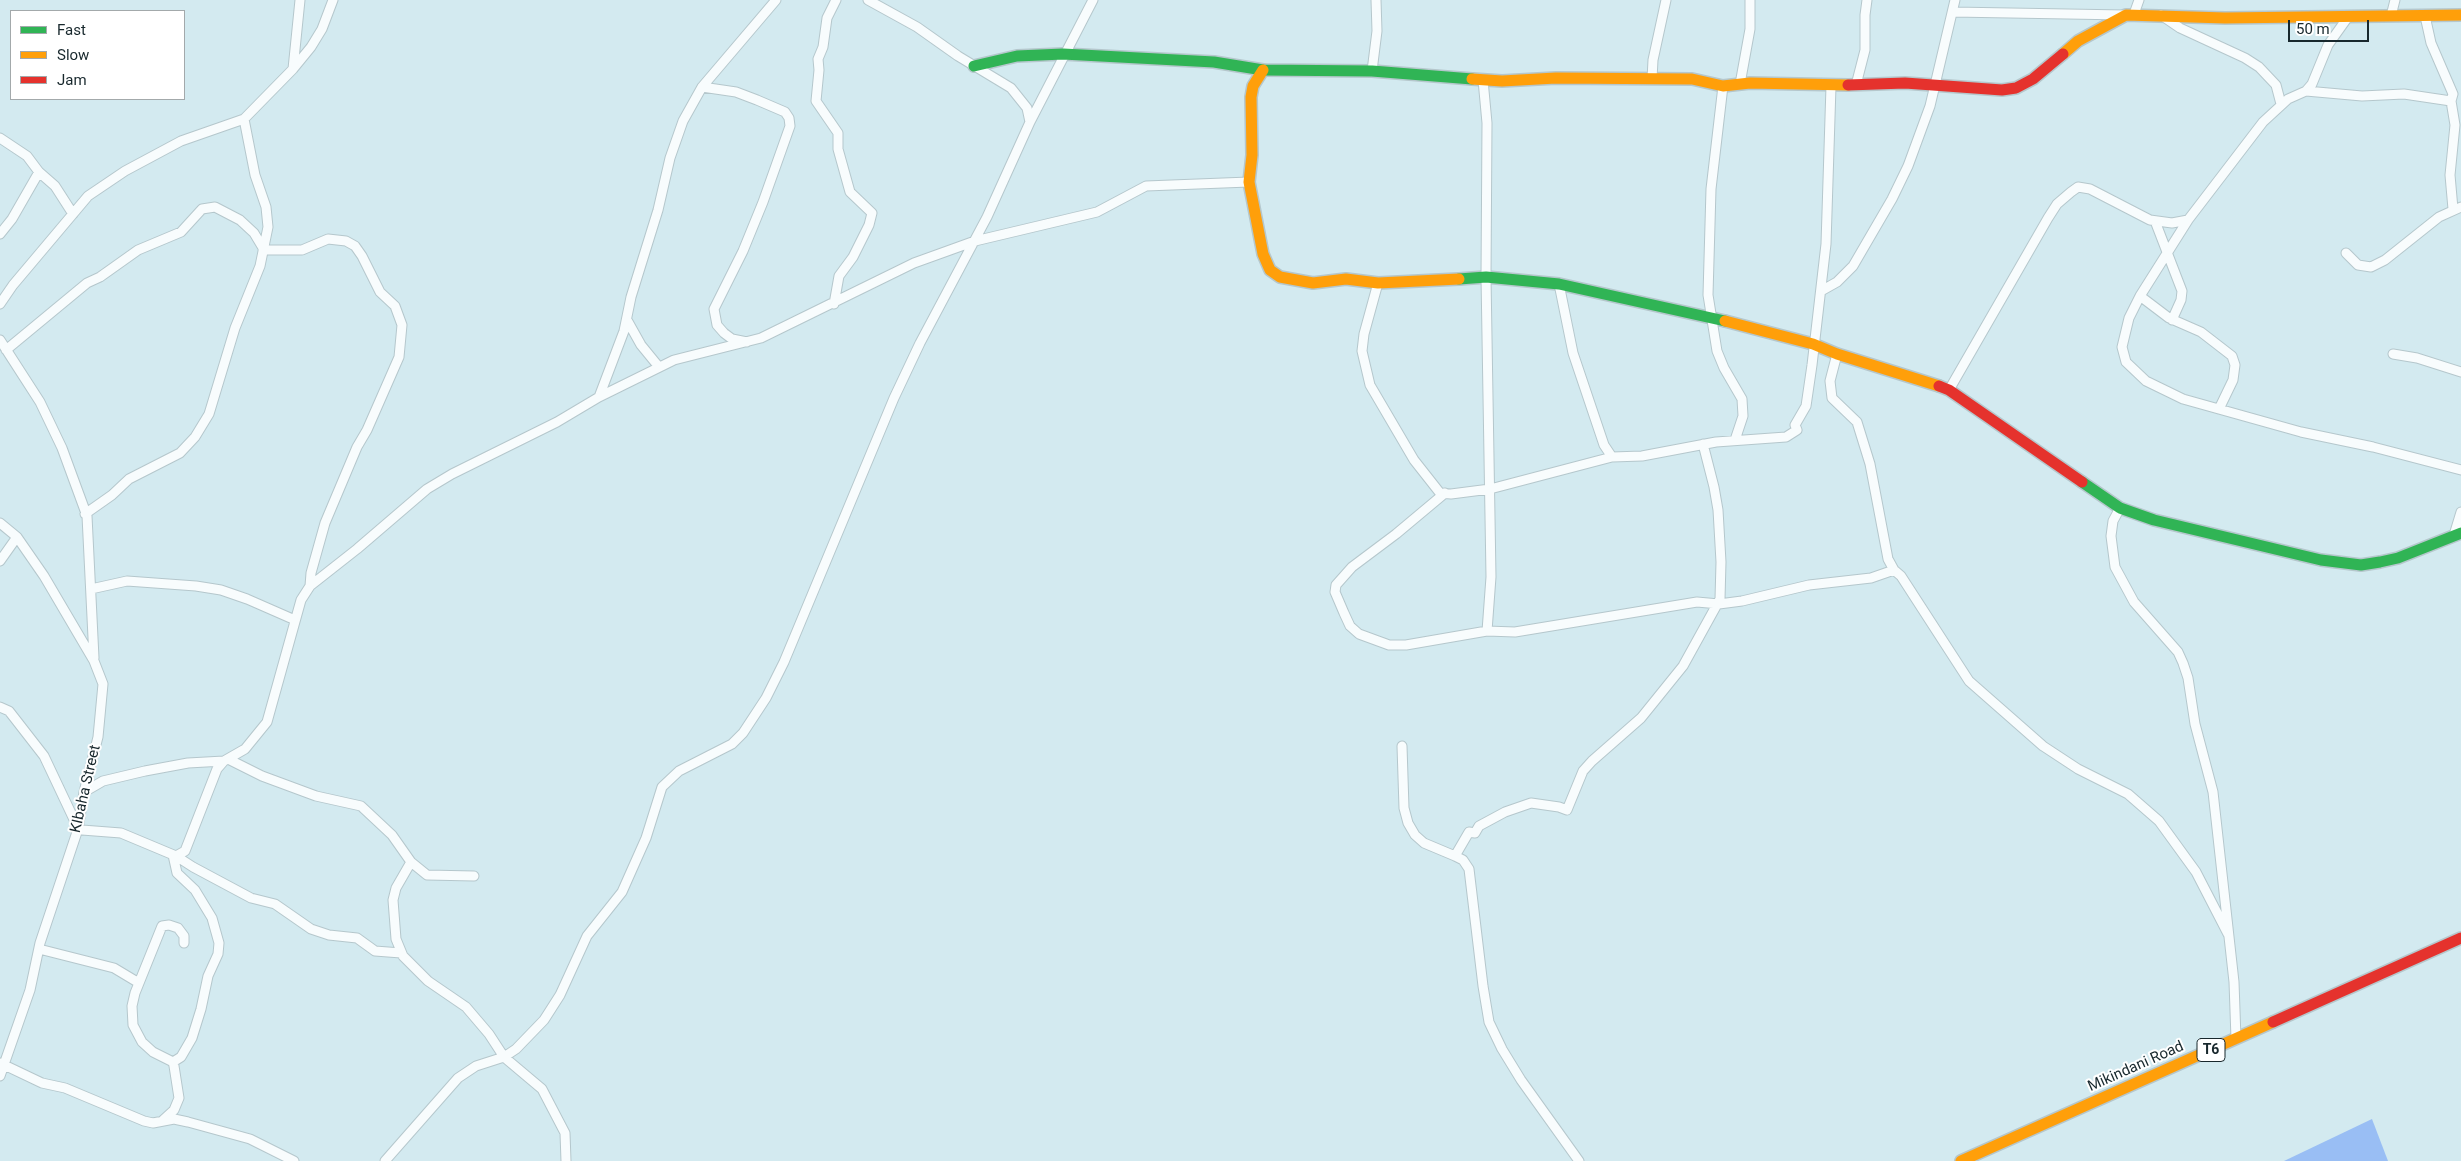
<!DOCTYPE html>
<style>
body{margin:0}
#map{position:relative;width:2461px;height:1161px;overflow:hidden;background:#d3eaf0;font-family:Roboto,sans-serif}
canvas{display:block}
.legend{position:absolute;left:10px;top:10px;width:175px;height:90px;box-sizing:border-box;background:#fff;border:1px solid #a3a9ab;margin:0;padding:6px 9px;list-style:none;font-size:15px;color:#18282d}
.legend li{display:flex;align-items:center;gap:10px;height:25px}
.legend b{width:25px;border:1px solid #a3a9ab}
.scale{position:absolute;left:2288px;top:20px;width:81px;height:22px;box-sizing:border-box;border:2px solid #18282d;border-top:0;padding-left:6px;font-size:15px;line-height:18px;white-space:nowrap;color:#18282d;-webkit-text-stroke:4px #fff;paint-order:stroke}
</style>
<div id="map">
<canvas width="2461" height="1161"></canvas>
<ul class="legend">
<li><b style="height:6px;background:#30b455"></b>Fast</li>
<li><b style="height:6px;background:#ff9f0a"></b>Slow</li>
<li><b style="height:6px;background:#e5322d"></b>Jam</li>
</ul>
<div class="scale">50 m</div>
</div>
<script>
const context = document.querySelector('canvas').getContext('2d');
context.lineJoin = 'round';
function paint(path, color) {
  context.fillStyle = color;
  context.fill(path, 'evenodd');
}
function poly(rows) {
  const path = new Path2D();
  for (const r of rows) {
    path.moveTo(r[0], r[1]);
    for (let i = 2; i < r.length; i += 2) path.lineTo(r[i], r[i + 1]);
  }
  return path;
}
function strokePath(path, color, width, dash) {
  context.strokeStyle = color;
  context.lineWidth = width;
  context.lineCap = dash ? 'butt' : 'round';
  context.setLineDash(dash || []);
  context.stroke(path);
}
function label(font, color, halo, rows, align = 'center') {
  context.font = font + ' Roboto,sans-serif';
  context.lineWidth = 4;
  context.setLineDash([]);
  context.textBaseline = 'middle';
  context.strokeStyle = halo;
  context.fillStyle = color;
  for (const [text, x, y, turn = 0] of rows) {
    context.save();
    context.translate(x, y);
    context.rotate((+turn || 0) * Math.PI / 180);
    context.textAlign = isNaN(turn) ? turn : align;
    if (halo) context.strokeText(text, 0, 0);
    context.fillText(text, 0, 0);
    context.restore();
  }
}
const water = poly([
 [2372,1119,2388,1161,2284,1161]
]);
const street = poly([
 [868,0,917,27,958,56,1011,88,1027,108,1030,122],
 [1953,12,2125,15],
 [2134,14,2139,0],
 [2161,15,2180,28,2245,58,2259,67,2276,85,2281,104],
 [2391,16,2395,0],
 [2425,16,2431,43,2453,94,2451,101,2455,125,2450,175,2453,209],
 [293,69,300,0],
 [1372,71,1377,31,1376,0],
 [1652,79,1653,60,1666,0],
 [1483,80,1487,123,1486,277,1491,577,1487,631],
 [1740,84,1750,29,1750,0],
 [1856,85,1865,50,1865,15,1867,0],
 [1723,86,1711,189,1708,295,1717,351,1724,368,1742,399,1743,416,1735,440],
 [702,87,736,92,757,100,785,112,789,118,790,126,763,202,743,251,714,309,717,325,724,333,732,339,747,342],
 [2306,91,2312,84,2328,45,2348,17],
 [2451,101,2404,94,2362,96,2306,91,2288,99,2263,122,2188,220,2140,296,2129,318,2122,347,2126,362,2146,381,2183,399,2301,432,2373,447,2461,470],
 [0,138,27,156,39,172,55,186,73,214],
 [2155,221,2182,291,2181,300,2172,320],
 [0,234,12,219,39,172],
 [263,250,302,250,328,239,346,241,355,246,362,256,380,292,395,306,402,325,399,357,367,430,357,447,325,523,311,573,310,586],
 [2346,253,2358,265,2371,267,2385,260,2439,217,2461,207],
 [1378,283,1364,334,1362,351,1370,385,1414,460,1440,493,1451,494,1490,489,1612,457,1642,456,1716,442,1786,437,1797,430,1795,425,1806,406,1812,365,1826,244,1831,86],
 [1559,284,1573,353,1604,445,1612,457],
 [1821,291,1837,282,1853,266,1892,199,1908,166,1930,106,1955,0],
 [2140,296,2169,318,2201,332,2232,356,2235,365,2233,380,2219,409],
 [0,304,13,285,88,196,125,171,181,141,244,119,293,69,311,47,322,29,333,0],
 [834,304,839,276,853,257,869,225,872,213,850,192,838,149,838,133,816,101,819,70,818,59,823,47,827,18,836,0],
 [627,320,641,345,659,367],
 [0,340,40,402,62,448,87,516,94,658],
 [6,350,87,283,100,277,138,250,181,232,202,209,215,207,240,220,254,233,263,248],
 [1837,354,1830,381,1832,398,1857,422,1870,464,1888,559,1894,570,1901,576,1969,681,2043,746,2078,769,2128,794,2159,821,2196,872,2228,934],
 [2393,354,2417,358,2461,372],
 [1949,390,2048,218,2057,204,2071,192,2078,187,2090,189,2150,220,2172,223,2188,220],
 [599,397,624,331,631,297,658,210,670,158,683,121,702,87,776,0],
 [1445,493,1396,534,1352,567,1336,585,1335,592,1344,613,1350,626,1359,634,1389,645,1406,645,1487,631,1515,632,1697,602,1719,604,1742,601,1809,585,1871,578,1894,570],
 [2120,508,2113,521,2111,536,2115,567,2134,602,2178,652,2183,663,2188,678,2195,724,2213,792,2234,982,2236,1039],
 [85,514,112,495,129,479,180,453,195,437,209,414,235,328,260,266,268,227,266,207,255,175,244,119],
 [0,523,17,537,44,576,94,661,103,684,98,737,84,792,78,829,40,943,30,990,0,1076],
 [2454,535,2461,512],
 [0,561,17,537],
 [91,589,127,581,196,586,221,590,247,599,295,620],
 [0,707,9,711,44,756,78,828],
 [1402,746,1404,808,1408,823,1415,835,1424,843,1455,856,1463,860,1469,869,1483,986,1489,1022,1502,1049,1521,1080,1579,1161],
 [228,759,262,776,316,796,361,806,392,835,411,862,427,875,474,876],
 [84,792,103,781,145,771,188,763,224,761],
 [82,830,121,833,176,856,185,851,217,769,224,761,245,749,267,722,301,600,310,586,357,549,427,489,452,474,557,422,599,397,674,360,761,338,914,263,939,254,975,241,1097,212,1146,186,1249,182],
 [176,856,193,867,251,898,275,904,311,929,329,935,357,938,375,951,401,953],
 [1455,856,1469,832,1475,833,1479,826,1505,812,1531,803,1559,807,1567,810,1583,771,1592,761,1641,718,1683,666,1720,599,1721,562,1718,510,1714,487,1703,444],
 [411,862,396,888,393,900,396,939,403,956,428,981,466,1007,489,1034,504,1057,542,1089,565,1133,566,1161],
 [39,949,114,968,139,983],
 [173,1062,181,1057,192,1038,201,1009,208,976,218,954,219,943,212,918,195,890,177,873,173,855],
 [0,1063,42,1083,65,1088,144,1121,153,1123,174,1119,188,1122,250,1139,294,1161],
 [162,1121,174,1110,179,1098,174,1066,173,1062,153,1052,142,1042,133,1025,132,1006,135,993,162,926,169,925,178,928,184,936,184,943],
 [385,1161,458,1078,476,1066,504,1057,516,1049,544,1020,560,995,587,936,622,892,646,838,662,787,679,771,732,744,743,733,766,698,784,662,894,398,920,343,987,217,1030,122,1093,0]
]);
const fast = poly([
 [974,66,1017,56,1063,54,1214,62,1263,70,1372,71,1472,79],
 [1459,279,1486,277,1559,284,1725,321],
 [2082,482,2120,508,2154,520,2321,560,2361,565,2380,562,2398,558,2461,533]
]);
const slow = poly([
 [2063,54,2078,41,2126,15,2225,18,2461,15],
 [1263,70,1253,86,1251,97,1252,155,1249,182,1263,254,1270,270,1280,277,1313,283,1346,279,1378,283,1459,279],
 [1472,79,1502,81,1556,78,1692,79,1723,86,1750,83,1848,85],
 [1725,321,1813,344,1837,354,1939,386],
 [1961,1161,2273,1022]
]);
const jam = poly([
 [1848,85,1905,83,2002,90,2016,88,2033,79,2063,54],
 [1939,386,1949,390,2082,482],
 [2273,1022,2461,938]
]);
const shields = [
 [2211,1050,28]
];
const shieldNames = [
 ["T6",2211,1050]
];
const streetNames = [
 ["KIbaha Street",86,789,-77],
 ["Mikindani Road",2136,1067,-24]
];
paint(water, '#99bef4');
strokePath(street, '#b5c7cc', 11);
strokePath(fast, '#b5c7cc', 14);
strokePath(slow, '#b5c7cc', 14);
strokePath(jam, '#b5c7cc', 14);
strokePath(street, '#f8fcfd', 9);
strokePath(fast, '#30b455', 11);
strokePath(slow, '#ff9f0a', 11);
strokePath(jam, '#e5322d', 11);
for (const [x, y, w] of shields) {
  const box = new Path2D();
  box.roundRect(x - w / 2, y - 11.5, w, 23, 4);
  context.fillStyle = '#fff';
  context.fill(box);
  strokePath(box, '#18282d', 1);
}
label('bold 14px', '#18282d', null, shieldNames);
label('15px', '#18282d', '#fff', streetNames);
</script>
